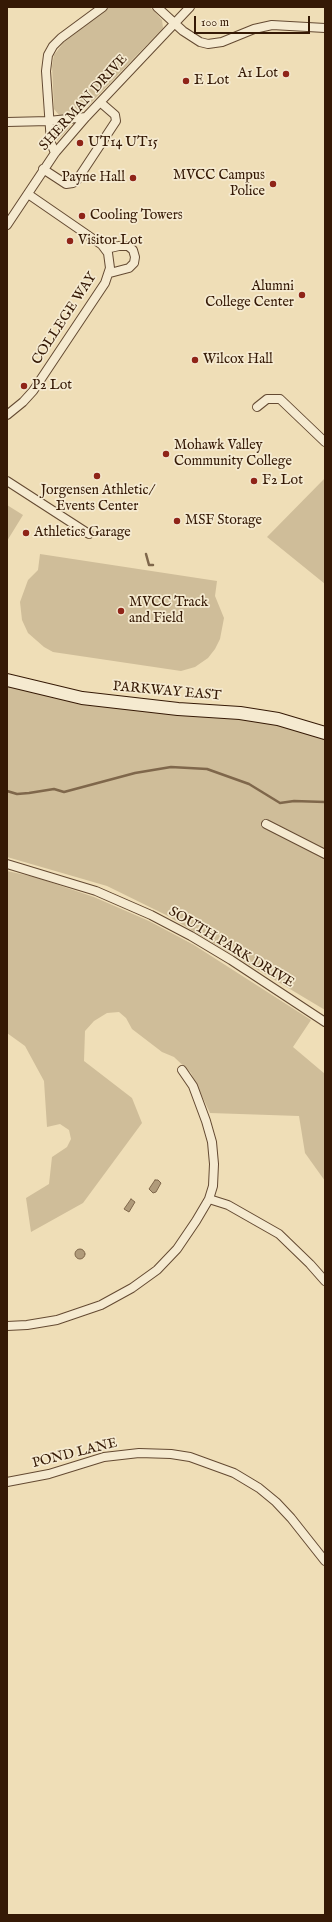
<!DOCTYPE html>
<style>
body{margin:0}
#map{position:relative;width:332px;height:1922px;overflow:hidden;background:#efdeb7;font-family:"IM FELL English",serif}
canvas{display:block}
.frame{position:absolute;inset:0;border:8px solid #351905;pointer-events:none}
.scale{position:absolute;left:194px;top:16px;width:116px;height:18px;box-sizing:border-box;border:2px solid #351905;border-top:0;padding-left:5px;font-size:12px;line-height:14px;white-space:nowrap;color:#351905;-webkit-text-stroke:3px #f5ead0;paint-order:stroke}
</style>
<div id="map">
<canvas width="332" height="1922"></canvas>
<div class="frame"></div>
<div class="scale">100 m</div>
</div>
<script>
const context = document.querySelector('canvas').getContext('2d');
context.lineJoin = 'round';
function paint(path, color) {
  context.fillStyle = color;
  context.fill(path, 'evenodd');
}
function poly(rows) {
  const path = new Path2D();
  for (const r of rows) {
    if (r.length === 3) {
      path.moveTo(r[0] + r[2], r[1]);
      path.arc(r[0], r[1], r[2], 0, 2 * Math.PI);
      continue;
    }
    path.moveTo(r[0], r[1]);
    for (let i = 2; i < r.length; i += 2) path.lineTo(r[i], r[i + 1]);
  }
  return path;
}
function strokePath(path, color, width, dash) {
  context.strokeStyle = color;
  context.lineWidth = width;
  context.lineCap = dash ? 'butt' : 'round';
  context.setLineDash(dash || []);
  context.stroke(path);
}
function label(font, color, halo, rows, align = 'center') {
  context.font = font + ' "IM FELL English",serif';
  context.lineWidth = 3.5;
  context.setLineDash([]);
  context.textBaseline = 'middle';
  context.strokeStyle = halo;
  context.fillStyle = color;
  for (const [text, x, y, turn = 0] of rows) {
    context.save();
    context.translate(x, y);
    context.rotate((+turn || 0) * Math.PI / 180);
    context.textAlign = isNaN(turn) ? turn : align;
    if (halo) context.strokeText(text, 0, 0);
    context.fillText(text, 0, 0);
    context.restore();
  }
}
const green = poly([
 [109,7,150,7,162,20,163,28,88,106,72,114,59,115,54,109,52,66,54,55,64,42],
 [68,124,70,127,57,141,56,127,59,125],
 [325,478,325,584,267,537],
 [7,505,23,515,7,541],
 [40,554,217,581,215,596,224,618,220,639,215,649,208,658,195,667,181,671,53,652,44,647,28,633,22,620,20,602,28,580,38,570],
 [7,685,270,722,325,737,325,1010,168,916,107,886,7,857],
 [7,871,35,877,94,897,149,921,194,945,311,1020,293,1047,325,1074,325,1181,305,1153,299,1116,210,1113,191,1073,174,1057,162,1052,132,1029,126,1018,119,1012,107,1013,94,1021,85,1031,84,1061,132,1098,142,1123,83,1203,31,1232,26,1198,49,1184,52,1157,67,1147,71,1139,69,1130,60,1124,47,1127,44,1081,25,1046,7,1033]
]);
const water = poly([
 [155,1180,158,1180,161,1183,156,1192,153,1193,149,1189,155,1180],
 [131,1199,135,1202,129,1212,124,1209,131,1199],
 [80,1254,5]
]);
const stream = poly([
 [146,554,149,565,153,565],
 [7,791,17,794,29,793,54,789,64,792,135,773,171,767,207,769,249,784,280,803,294,801,325,802]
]);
const street = poly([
 [157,7,183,31,200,42,208,44,222,42,254,29,272,25,325,28],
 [7,122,49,121,86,117],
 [55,153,51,143,46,71,48,55,53,46,61,38,103,7],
 [43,169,66,184,73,183,77,180,116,121,115,115,100,102],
 [7,225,55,153,86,117,190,7],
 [106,249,119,246,128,246,133,250,135,257,134,263,129,268,110,273],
 [257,407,267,399,280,399,325,442],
 [7,415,23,402,33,391,105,283,110,268,108,253,102,245,28,194],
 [7,481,89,534],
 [266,824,325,854],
 [7,864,96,891,151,915,191,936,231,960,325,1022],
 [209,1199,228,1205,279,1234,310,1264,325,1281],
 [7,1326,27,1325,57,1320,101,1305,132,1288,157,1270,177,1249,196,1221,209,1199,213,1186,214,1164,212,1142,206,1121,193,1086,182,1070],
 [7,1482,49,1474,104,1457,139,1453,171,1454,190,1457,234,1473,259,1488,276,1502,291,1518,325,1561]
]);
const secondary = poly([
 [7,680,82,698,178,709,240,713,278,719,325,733]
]);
const markers = [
 [286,74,4,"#8f2418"],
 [186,81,4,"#8f2418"],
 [80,143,4,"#8f2418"],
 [133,178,4,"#8f2418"],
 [273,184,4,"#8f2418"],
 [82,216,4,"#8f2418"],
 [70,241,4,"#8f2418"],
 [302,295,4,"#8f2418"],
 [195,360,4,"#8f2418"],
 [24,386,4,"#8f2418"],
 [166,454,4,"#8f2418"],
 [97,476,4,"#8f2418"],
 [254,481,4,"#8f2418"],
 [177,521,4,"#8f2418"],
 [26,533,4,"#8f2418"],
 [121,611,4,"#8f2418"]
];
const poiNames = [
 ["A1 Lot",278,74,"right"],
 ["E Lot",194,81],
 ["UT14 UT15",88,143],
 ["MVCC Campus",265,176,"right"],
 ["Police",265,192,"right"],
 ["Payne Hall",125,178,"right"],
 ["Cooling Towers",90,216],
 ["Visitor Lot",78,241],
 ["Alumni",294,287,"right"],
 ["College Center",294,303,"right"],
 ["Wilcox Hall",203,360],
 ["P2 Lot",32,386],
 ["Mohawk Valley",174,446],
 ["Community College",174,462],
 ["F2 Lot",262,481],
 ["Jorgensen Athletic/",97,491,"center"],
 ["Events Center",97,507,"center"],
 ["MSF Storage",185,521],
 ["Athletics Garage",34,533],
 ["MVCC Track",129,603],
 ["and Field",129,619]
];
const streetNames = [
 ["SHERMAN DRIVE",84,103,-48],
 ["COLLEGE WAY",65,319,-57],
 ["PARKWAY EAST",167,692,5],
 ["SOUTH PARK DRIVE",231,948,31],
 ["POND LANE",75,1454,-14]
];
paint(green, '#cfbd99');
paint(water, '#b09b7a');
strokePath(water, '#7f674b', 1);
strokePath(stream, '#7f674b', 2.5);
strokePath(street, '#644a32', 10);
strokePath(secondary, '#351905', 14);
strokePath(street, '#f5ead0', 8);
strokePath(secondary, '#f5ead0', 12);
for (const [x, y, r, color] of markers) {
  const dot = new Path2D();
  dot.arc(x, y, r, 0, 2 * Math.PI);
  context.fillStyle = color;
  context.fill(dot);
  strokePath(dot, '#f5ead0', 1.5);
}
label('14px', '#351905', '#f5ead0', poiNames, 'left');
label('14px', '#351905', '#f5ead0', streetNames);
</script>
